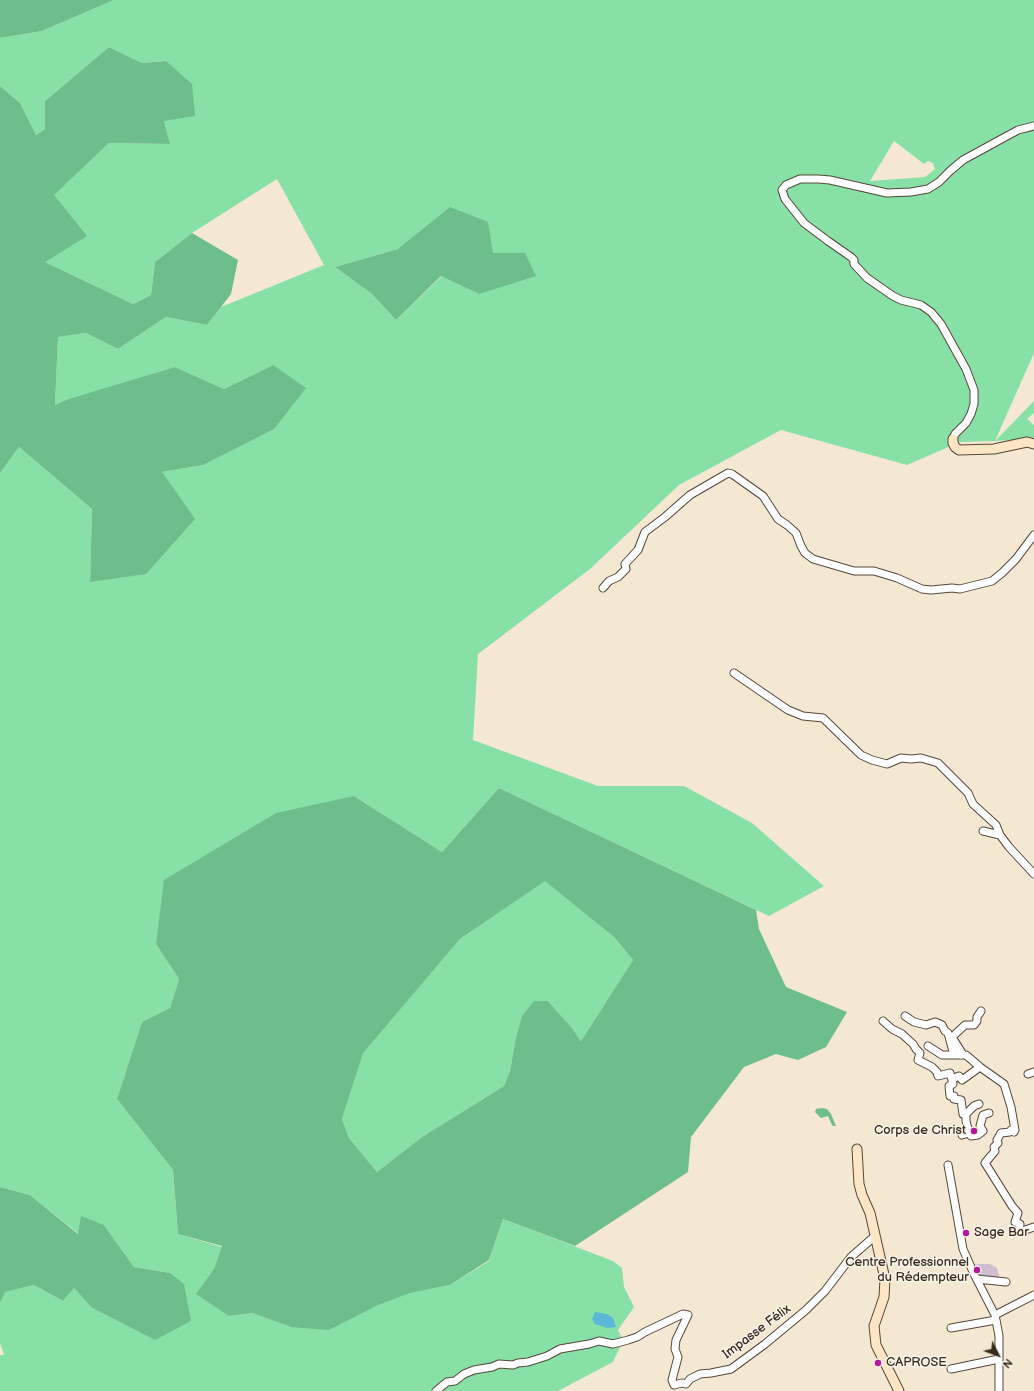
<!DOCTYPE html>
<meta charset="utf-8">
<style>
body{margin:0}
#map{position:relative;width:1034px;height:1391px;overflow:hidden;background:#f5e8d3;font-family:"Balsamiq Sans",sans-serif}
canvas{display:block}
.north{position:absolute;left:978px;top:1335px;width:40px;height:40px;-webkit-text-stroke:3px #f7f3e8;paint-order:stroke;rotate:132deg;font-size:11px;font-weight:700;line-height:16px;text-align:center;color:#3b2a1e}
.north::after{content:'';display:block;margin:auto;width:14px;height:18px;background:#3b2a1e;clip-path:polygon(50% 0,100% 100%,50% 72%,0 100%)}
</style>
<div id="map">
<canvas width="1034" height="1391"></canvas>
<div class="north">N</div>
</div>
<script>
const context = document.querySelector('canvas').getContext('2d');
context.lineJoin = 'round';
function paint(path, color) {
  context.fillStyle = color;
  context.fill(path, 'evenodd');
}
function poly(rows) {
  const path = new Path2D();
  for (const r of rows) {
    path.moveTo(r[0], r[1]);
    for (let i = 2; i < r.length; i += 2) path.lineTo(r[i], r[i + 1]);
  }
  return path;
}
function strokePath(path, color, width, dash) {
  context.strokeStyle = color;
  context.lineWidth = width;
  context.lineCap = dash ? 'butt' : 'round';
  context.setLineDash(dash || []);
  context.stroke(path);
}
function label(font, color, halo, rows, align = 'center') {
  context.font = font + ' "Balsamiq Sans",sans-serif';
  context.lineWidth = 3;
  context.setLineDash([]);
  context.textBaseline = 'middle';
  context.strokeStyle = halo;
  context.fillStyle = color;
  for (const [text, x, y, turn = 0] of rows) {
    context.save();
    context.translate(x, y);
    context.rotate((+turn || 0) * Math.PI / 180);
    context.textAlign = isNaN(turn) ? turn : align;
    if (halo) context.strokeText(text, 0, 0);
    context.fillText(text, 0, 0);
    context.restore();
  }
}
const industrial = poly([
 [973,1264,990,1264,997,1268,1000,1279,979,1277]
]);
const green = poly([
 [114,0,1034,0,1034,353,995,441,960,442,907,465,781,430,679,485,590,569,478,654,473,740,598,786,684,786,752,823,824,886,769,916,499,788,442,852,354,796,156,944,179,979,170,1008,142,1022,117,1099,173,1170,178,1234,222,1247,214,1269,229,1316,252,1313,291,1327,376,1306,409,1293,450,1285,489,1261,503,1219,613,1261,622,1268,624,1287,634,1307,618,1330,623,1341,613,1362,558,1391,0,1391,0,1355,4,1355,0,1343,0,1303,4,1292,34,1285,63,1301,74,1288,91,1307,170,1273,134,1267,104,1225,79,1234,30,1195,0,1187,0,473,19,447,92,509,90,582,162,472,203,465,273,365,224,389,175,367,55,405,58,337,86,333,118,349,166,317,207,325,221,307,324,265,277,179,192,233,155,262,151,295,133,304,45,262,53,195,109,143,170,144,164,121,166,61,142,63,109,47,46,100,45,129,36,135,20,103,0,86,0,38,42,31],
 [894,141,924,164,928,161,933,163,935,169,925,177,870,181],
 [398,249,493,253,525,253,479,294,442,276,396,320,372,294,335,267],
 [1034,401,1034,413,1027,419,1034,425,1034,440,1030,439,995,441],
 [545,880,614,937,633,960,581,1041,572,1028,548,1001,522,1016,516,1037,510,1071,504,1086,422,1137,377,1172,349,1138,342,1119,363,1052,460,939]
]);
const forest = poly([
 [0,0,114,0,42,31,0,38],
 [109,47,142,63,166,61,192,84,195,116,164,121,170,144,109,143,54,195,87,236,45,262,133,304,151,295,155,262,192,233,238,260,231,294,207,325,166,317,118,349,86,333,58,337,55,405,69,399,175,367,224,389,273,365,306,388,274,429,203,465,162,472,195,519,146,574,90,582,92,509,19,447,0,473,0,86,20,103,36,135,45,129,45,101],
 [450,207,488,222,493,253,525,253,536,276,479,294,441,276,396,320,372,294,335,267,398,249],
 [499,788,756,910,759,929,786,987,847,1012,826,1047,798,1060,776,1054,744,1067,691,1137,688,1172,575,1246,503,1219,489,1260,450,1285,410,1293,376,1306,329,1330,291,1327,252,1313,229,1316,196,1294,214,1269,222,1246,178,1234,173,1170,117,1099,142,1022,170,1008,179,979,156,944,164,880,276,813,354,796,442,852],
 [545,881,614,937,633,960,581,1041,572,1028,548,1001,534,1001,522,1016,516,1037,510,1071,504,1086,422,1137,377,1172,349,1138,342,1119,363,1053,460,939],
 [822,1108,827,1109,831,1114,836,1126,833,1126,832,1125,828,1116,821,1118,815,1112,816,1109],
 [0,1187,30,1195,78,1234,81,1216,104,1225,134,1267,170,1273,184,1284,191,1321,155,1340,91,1307,74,1288,63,1301,34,1285,5,1292,0,1303]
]);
const water = poly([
 [595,1312,607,1314,613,1318,616,1327,607,1328,595,1324,592,1319]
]);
const street = poly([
 [953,439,955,434,966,423,971,414,974,404,974,390,966,369,941,324,931,312,921,305,901,300,893,296,867,278,854,264,854,260,851,257,828,241,804,223,785,199,782,190,786,185,800,179,818,179,830,180,887,193,911,192,928,189,939,182,950,171,963,160,1018,130,1034,126],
 [603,588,609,581,618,577,626,569,625,564,638,550,645,532,665,517,690,495,728,473,732,474,763,496,778,519,787,525,796,533,801,546,805,553,813,559,854,571,874,571,897,578,922,589,931,590,952,588,960,589,992,581,1002,573,1016,559,1034,535],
 [734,673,788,710,803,716,823,718,861,755,872,760,887,764,901,758,911,759,921,758,938,763,968,793,973,804,996,825,1000,835,1009,847,1034,874],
 [983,831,1000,835],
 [905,1016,914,1022,926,1025,935,1022,942,1025,945,1031,948,1033,954,1055],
 [883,1021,892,1029,902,1034,913,1044,916,1049,920,1053,918,1060,932,1067,937,1072,938,1076,950,1073,953,1084,949,1086,950,1096,954,1096,954,1099,961,1100,963,1114,966,1114],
 [928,1046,942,1055,966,1055,980,1067,1004,1084,1011,1107,1015,1130,1014,1132,1011,1130,1010,1132,1001,1133,997,1140,998,1143,994,1147,995,1151,985,1163,1012,1206,1018,1213,1015,1222,1020,1224,1019,1232,1034,1227],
 [961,1055,962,1053,952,1037,965,1025,974,1025,977,1021,977,1017,981,1011],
 [1028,1074,1034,1072],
 [952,1079,959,1076,962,1080,980,1067],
 [969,1133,971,1136,978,1135,983,1131,980,1126,983,1115,989,1113],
 [962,1135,969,1133,966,1121,966,1114,974,1106,979,1104],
 [948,1165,963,1249,974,1274,995,1315,996,1320,999,1336,999,1391],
 [977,1279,1006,1282],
 [995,1315,1034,1295],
 [951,1328,996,1320],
 [951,1369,999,1359],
 [436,1391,447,1382,455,1381,464,1374,474,1370,492,1367,499,1364,513,1365,518,1363,528,1362,547,1356,560,1349,589,1344,599,1341,613,1344,628,1340,637,1337,645,1332,683,1314,688,1315,676,1340,675,1349,678,1357,672,1380,674,1385,682,1383,686,1384,690,1379,700,1374,711,1373,731,1369,765,1344,806,1310,825,1291,851,1257,875,1236]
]);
const secondary = poly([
 [953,439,953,443,955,447,959,450,994,449,1027,442,1034,444],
 [857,1149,859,1184,862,1195,870,1213,885,1279,884,1297,874,1326,876,1345,899,1391]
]);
const markers = [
 [974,1131,4,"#b5179e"],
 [966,1233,4,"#b5179e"],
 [977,1270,4,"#b5179e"],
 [878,1363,4,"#b5179e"]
];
const poiNames = [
 ["Corps de Christ",966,1131],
 ["Sage Bar",974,1233,"left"],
 ["Centre Professionnel",969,1263],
 ["du Rédempteur",969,1278],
 ["CAPROSE",886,1363,"left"]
];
const streetNames = [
 ["Impasse Félix",757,1332,-37]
];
paint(industrial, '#cfbdcf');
paint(green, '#87e0a6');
paint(forest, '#6dbe8b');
paint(water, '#5bb8d9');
strokePath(street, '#574639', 9);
strokePath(secondary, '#574639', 11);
strokePath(street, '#fff', 7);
strokePath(secondary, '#fee5c5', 9);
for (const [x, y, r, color] of markers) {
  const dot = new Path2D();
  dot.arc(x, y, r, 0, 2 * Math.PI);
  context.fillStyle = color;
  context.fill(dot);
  strokePath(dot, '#f7f3e8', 1.5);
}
label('13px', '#3b2a1e', '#f7f3e8', poiNames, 'right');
label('13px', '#3b2a1e', '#f7f3e8', streetNames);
</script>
